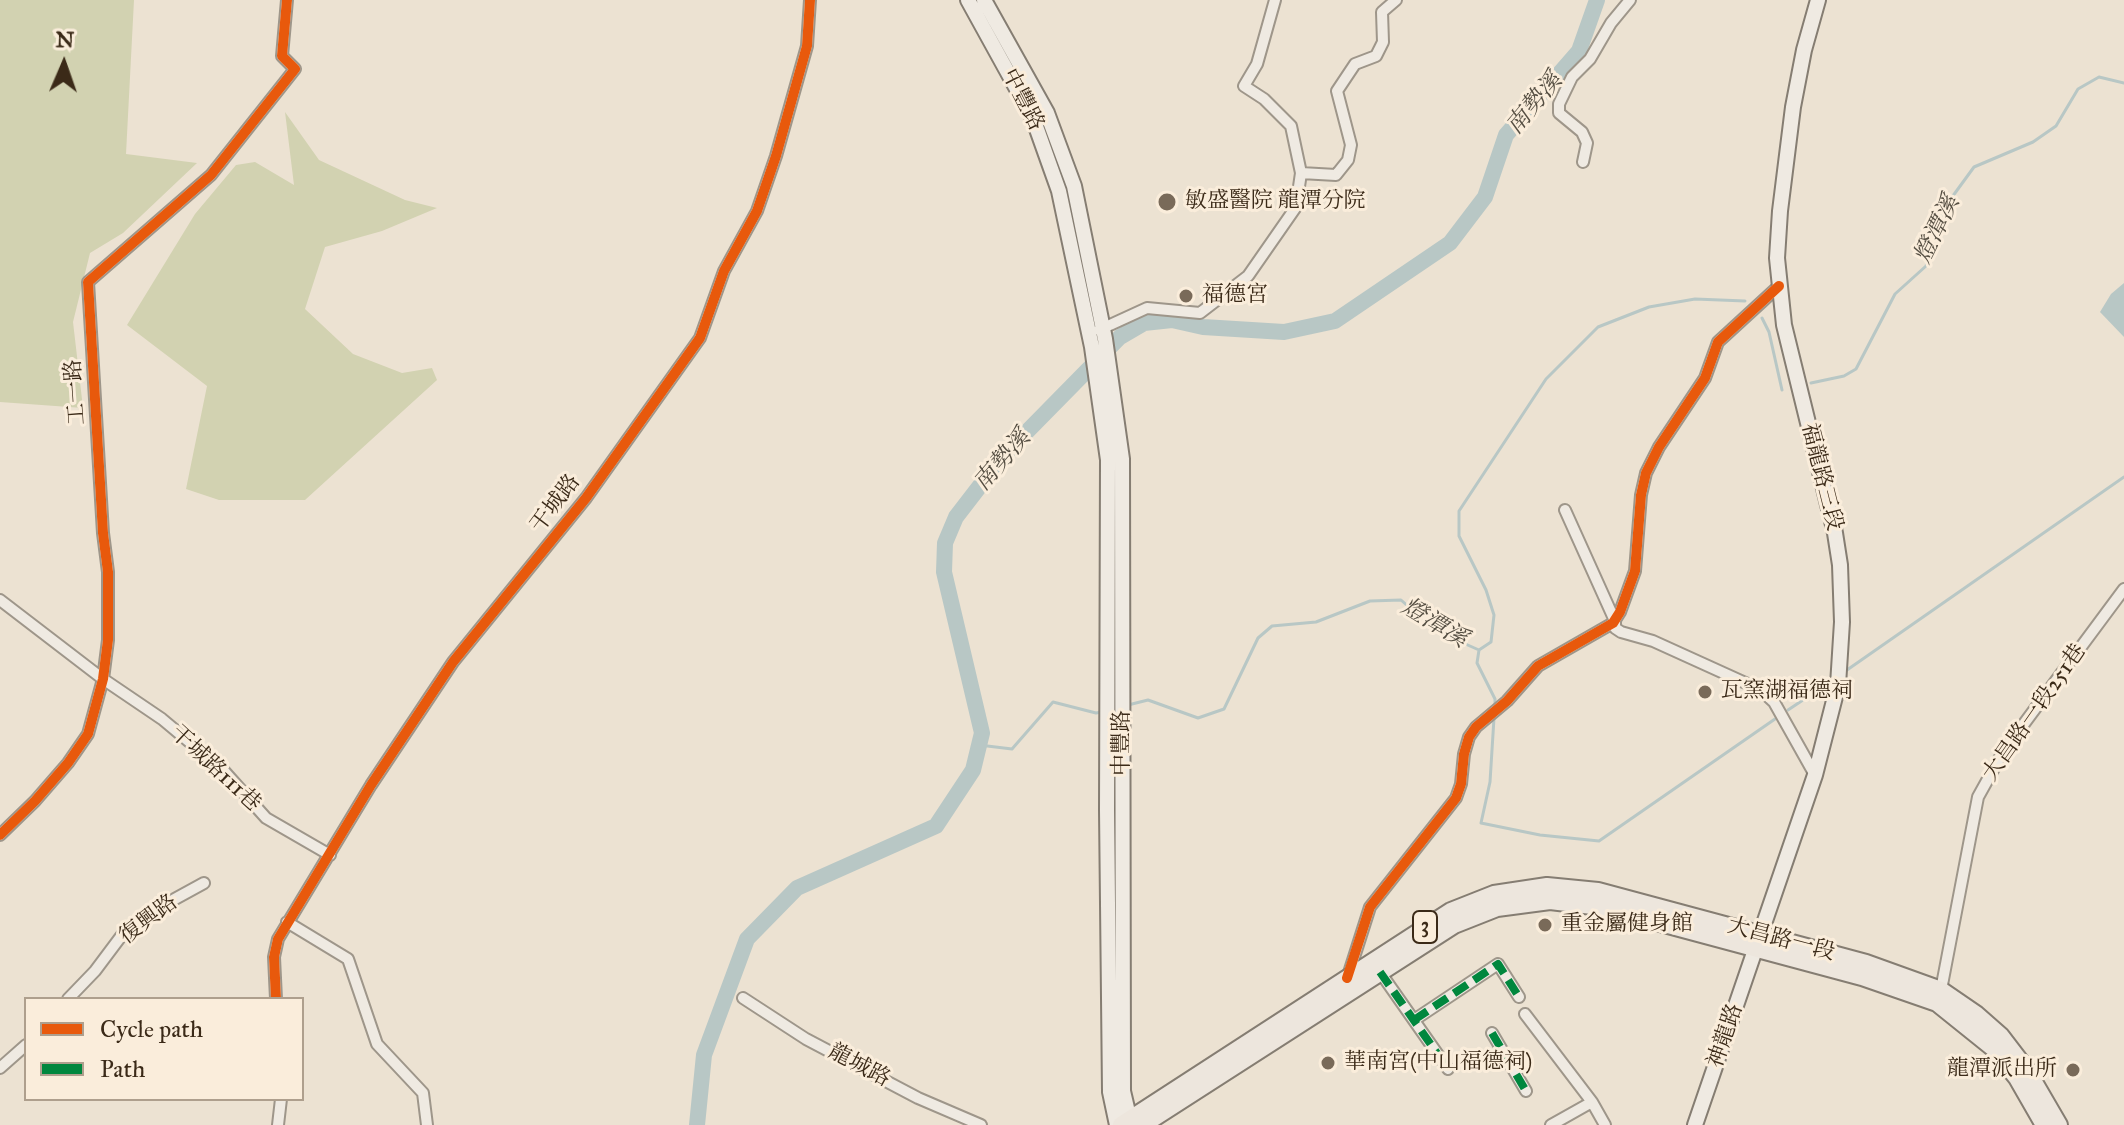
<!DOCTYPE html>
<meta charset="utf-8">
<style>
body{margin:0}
#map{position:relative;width:2124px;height:1125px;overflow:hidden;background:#ece2d2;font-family:"IM FELL Great Primer",serif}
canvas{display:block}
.legend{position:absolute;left:24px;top:997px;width:280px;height:104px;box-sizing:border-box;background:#faeddb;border:2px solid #ae9f8d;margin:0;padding:10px 14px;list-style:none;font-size:24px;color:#3b2a18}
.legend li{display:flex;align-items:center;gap:16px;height:40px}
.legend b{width:40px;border:2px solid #ae9f8d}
.north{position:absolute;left:24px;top:24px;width:80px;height:80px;-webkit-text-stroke:6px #faeddb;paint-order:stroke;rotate:2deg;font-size:22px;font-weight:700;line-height:32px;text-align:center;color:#3b2a18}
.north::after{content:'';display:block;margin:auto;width:28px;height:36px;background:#3b2a18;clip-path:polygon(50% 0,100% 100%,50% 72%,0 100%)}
</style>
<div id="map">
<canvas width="2124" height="1125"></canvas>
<ul class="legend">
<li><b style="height:10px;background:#e8590c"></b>Cycle path</li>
<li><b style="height:10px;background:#00873e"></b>Path</li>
</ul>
<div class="north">N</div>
</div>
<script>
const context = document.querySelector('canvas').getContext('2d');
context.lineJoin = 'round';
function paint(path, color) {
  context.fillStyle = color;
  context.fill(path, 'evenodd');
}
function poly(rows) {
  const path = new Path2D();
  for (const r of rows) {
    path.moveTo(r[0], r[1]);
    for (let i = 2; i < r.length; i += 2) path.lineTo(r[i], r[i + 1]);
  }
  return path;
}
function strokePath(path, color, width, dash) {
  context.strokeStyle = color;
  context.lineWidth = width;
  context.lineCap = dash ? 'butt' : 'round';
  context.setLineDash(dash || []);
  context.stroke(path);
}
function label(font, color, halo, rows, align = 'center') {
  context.font = font + ' "IM FELL Great Primer","Noto Serif TC",serif';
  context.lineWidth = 6;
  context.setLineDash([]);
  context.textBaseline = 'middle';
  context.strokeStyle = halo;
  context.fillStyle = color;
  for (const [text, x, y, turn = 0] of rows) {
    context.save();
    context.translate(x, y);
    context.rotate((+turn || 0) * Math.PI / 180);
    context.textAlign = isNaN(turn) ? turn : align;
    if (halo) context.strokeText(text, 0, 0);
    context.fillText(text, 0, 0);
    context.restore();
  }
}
const green = poly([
 [0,0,134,0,126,154,197,163,123,233,90,253,73,322,83,408,0,402],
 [285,112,319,160,405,200,437,208,382,231,325,247,305,309,353,354,402,373,432,368,437,380,305,500,219,500,186,489,207,386,127,325,195,214,236,165,255,162,294,185]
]);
const water = poly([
 [2124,283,2124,337,2100,312,2111,294]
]);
const stream = poly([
 [1762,318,1769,332,1782,390],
 [1811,383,1844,376,1856,369,1895,294,1926,266,1947,204,1974,167,2033,142,2056,126,2078,89,2099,77,2124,83],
 [1479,650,1491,642,1494,615,1486,590,1459,536,1459,511,1546,379,1598,327,1649,307,1695,299,1745,301],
 [1847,670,2124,477],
 [1128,705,1148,700,1198,718,1224,709,1258,638,1272,626,1316,622,1370,601,1401,600,1436,631,1479,650,1477,663,1495,699,1495,706],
 [1788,710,1830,682],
 [1494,718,1490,782,1481,823,1540,835,1599,841,1775,719],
 [979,745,1012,749,1053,702,1096,713,1102,712]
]);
const river = poly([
 [697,1125,704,1055,747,939,797,888,936,826,973,770,982,733,944,572,945,543,956,517,1003,456,1120,337,1144,323,1172,320,1203,327,1284,332,1335,321,1450,243,1485,197,1506,135,1579,51,1597,0]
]);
const minor = poly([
 [1583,162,1587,143,1582,132,1559,113,1559,104,1572,77,1590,59,1611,23,1630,0],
 [1301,173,1336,175,1348,160,1351,145,1337,91,1355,64,1376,56,1383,42,1382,12,1396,0],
 [1099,330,1147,308,1200,313,1248,276,1296,207,1301,173,1291,126,1264,99,1244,86,1257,64,1275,0],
 [1565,510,1615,621,1615,628,1621,632,1653,641,1761,690,1774,702,1815,775],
 [0,600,103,679,162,719,224,771,266,818,330,855],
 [0,835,35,801,68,763,88,734,103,679,108,640,108,572,103,533,88,282,211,175,295,69,282,56,287,0],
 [287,922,348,959,377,1044,423,1093,427,1125],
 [1380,972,1448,1069],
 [1348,976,1370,907,1456,798,1461,784,1464,754,1469,737,1476,727,1507,701,1538,666,1613,623,1620,612,1635,571,1641,495,1646,473,1659,447,1705,378,1718,342,1779,286],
 [1941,990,1978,797,2003,752,2124,589],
 [743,998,806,1039,918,1098,981,1125],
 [68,999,95,971,122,935,162,906,204,883],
 [276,999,274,957,278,939,371,785,453,662,586,498,700,338,724,271,757,211,776,156,807,46,810,0],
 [1525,1014,1592,1102,1605,1125],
 [1414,1020,1498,964,1519,997],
 [1492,1033,1526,1091],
 [0,1068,26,1045],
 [278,1125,281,1099],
 [1551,1125,1592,1102]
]);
const secondary = poly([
 [968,0,1033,118,1059,191,1092,347,1108,460,1107,810,1110,1092,1117,1125],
 [984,0,1047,113,1074,186,1105,339,1122,459,1123,1091,1131,1125],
 [1695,1125,1815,775,1838,685,1842,622,1840,565,1835,533,1784,325,1777,258,1780,211,1793,107,1804,50,1818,0]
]);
const primary = poly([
 [1121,1125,1451,911,1494,894,1547,886,1598,891,1866,963,1941,990,1976,1014,2001,1036,2027,1070,2059,1125],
 [1143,1125,1454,925,1497,908,1550,901,1601,907,1862,977,1937,1003,1993,1048,2017,1078,2044,1125]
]);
const quiet = poly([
 [1380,972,1448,1069],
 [1414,1020,1498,964,1519,997],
 [1492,1033,1526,1091]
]);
const cycleway = poly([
 [0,835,35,801,68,763,88,734,103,679,108,640,108,572,103,533,88,282,211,175,295,69,282,56,287,0],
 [1347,978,1370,907,1456,798,1461,784,1464,754,1469,737,1476,727,1507,701,1538,666,1613,623,1620,612,1635,571,1641,495,1646,473,1659,447,1705,378,1718,342,1779,286],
 [276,999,274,957,278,939,371,785,453,662,586,498,700,338,724,271,757,211,776,156,807,46,810,0]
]);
const markers = [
 [1167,202,10,"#796a59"],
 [1186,296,8,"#796a59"],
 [1705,692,8,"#796a59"],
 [1545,925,8,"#796a59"],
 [1328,1063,8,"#796a59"],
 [2073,1070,8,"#796a59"]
];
const shields = [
 [1425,927,24]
];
const shieldNames = [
 ["3",1425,927]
];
const streetNames = [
 ["中豐路",1022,100,63],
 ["工一路",76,392,-94],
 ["福龍路三段",1821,477,76],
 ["干城路",556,504,-53],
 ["大昌路一段251巷",2035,713,-55],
 ["中豐路",1123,743,-90],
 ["干城路111巷",215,769,43],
 ["復興路",149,920,-37],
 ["大昌路一段",1781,940,15],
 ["神龍路",1726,1036,-71],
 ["龍城路",859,1066,28]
];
const poiNames = [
 ["敏盛醫院 龍潭分院",1185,202],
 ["福德宮",1202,296],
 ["瓦窯湖福德祠",1721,692],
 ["重金屬健身館",1561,925],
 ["華南宮(中山福德祠)",1344,1063],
 ["龍潭派出所",2057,1070,"right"]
];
const waterNames = [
 ["南勢溪",1535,104,-50],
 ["燈潭溪",1938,230,-64],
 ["南勢溪",1003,461,-49],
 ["燈潭溪",1434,624,31]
];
paint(green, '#d2d2b1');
paint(water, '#b8c7c5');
strokePath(stream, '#b8c7c5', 3);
strokePath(river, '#b8c7c5', 16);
strokePath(minor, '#9e968a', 14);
strokePath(secondary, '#857d72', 18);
strokePath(primary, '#857d72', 20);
strokePath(minor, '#efeae2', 10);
strokePath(secondary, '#efeae2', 14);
strokePath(primary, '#ede6dd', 16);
strokePath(quiet, '#00873e', 8, [16, 8]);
strokePath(cycleway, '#e8590c', 10);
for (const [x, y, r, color] of markers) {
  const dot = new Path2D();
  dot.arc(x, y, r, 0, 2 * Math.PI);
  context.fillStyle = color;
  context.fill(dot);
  strokePath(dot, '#faeddb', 3);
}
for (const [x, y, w] of shields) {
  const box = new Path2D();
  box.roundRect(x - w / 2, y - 16, w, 32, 6);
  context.fillStyle = '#faeddb';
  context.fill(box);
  strokePath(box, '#3b2a18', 2);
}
label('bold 20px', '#3b2a18', null, shieldNames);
label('22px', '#3b2a18', '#faeddb', streetNames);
label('22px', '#3b2a18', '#faeddb', poiNames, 'left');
label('italic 24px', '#554e42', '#faeddb', waterNames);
</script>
